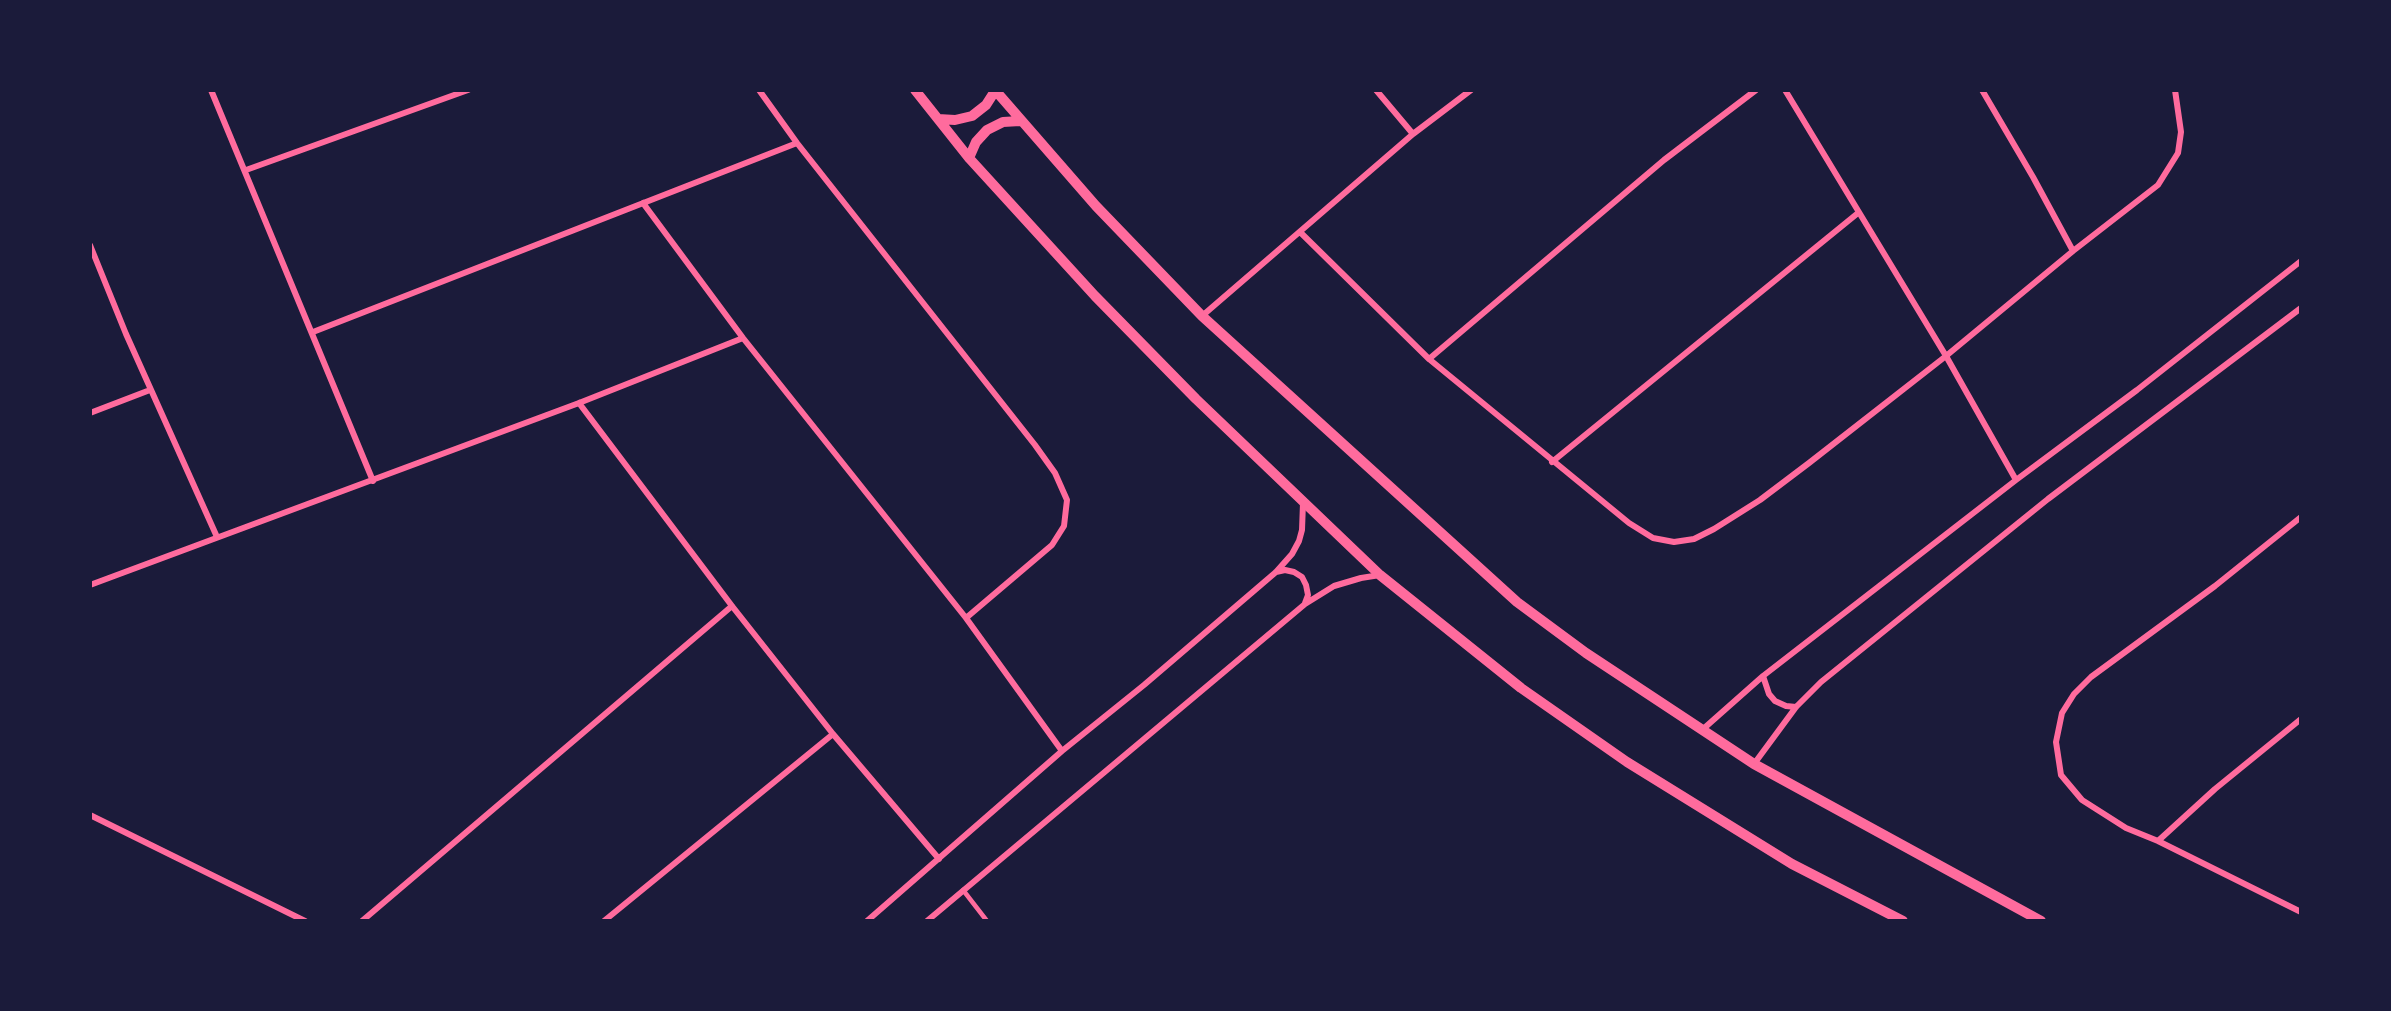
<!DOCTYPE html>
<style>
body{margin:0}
#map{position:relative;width:2391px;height:1011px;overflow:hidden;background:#1b1b3a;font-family:"Noto Sans",sans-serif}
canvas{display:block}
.frame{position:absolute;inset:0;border:92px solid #1b1b3a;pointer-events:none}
</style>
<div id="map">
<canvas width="2391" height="1011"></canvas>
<div class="frame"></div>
</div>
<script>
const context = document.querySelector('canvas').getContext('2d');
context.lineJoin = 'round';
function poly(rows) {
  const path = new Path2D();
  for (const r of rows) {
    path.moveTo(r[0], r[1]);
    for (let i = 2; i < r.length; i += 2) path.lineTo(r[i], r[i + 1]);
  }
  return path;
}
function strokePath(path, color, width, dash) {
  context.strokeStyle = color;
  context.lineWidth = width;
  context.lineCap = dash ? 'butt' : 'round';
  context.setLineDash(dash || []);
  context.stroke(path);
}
const service = poly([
 [963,890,987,921]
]);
const minor = poly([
 [211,90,373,481],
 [759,90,797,143,1035,445,1055,473,1067,500,1064,526,1052,545,966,618],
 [1376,90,1413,134],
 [1785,90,1946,356,2016,480],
 [1982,90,2033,177,2073,251],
 [246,170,468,90],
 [643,203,743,338,966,618,1062,751],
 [1300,232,1429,359,1629,523,1653,538,1674,542,1694,539,1714,529,1760,500,1809,463,1946,356,2073,251,2158,185,2178,153,2181,132,2175,90],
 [90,245,126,334,217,537],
 [1202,316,1413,134,1471,90],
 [313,332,797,143],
 [1429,359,1664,160,1756,90],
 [579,403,732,606,833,734,939,859],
 [90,413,150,390],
 [1552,462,1858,213],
 [2301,517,2215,586,2091,677,2074,694,2062,713,2056,742,2061,775,2082,800,2126,828,2158,841,2301,912],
 [1276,572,1285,570,1294,572,1302,577,1306,585,1308,595,1305,603],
 [90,585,579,403,743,338],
 [1763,676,1769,694,1775,701,1786,706,1796,707],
 [1702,730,1763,676,2016,480,2137,390,2301,261],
 [1754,764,1796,707,1821,682,2048,499,2301,308],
 [90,815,305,921],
 [2158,841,2215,789,2301,719],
 [362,921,732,606],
 [604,921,833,734],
 [867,921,1062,751,1144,685,1276,572,1292,554,1299,541,1302,530,1303,503],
 [927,921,1305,604,1334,586,1361,578,1380,575]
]);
const tertiary = poly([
 [915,90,969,158,1095,296,1196,399,1380,575,1521,688,1627,762,1792,864,1903,921],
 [995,90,1096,206,1202,316,1517,602,1586,653,1754,764,2041,921],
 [938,119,955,120,972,116,986,105,995,91],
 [969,158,976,142,987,130,1003,122,1020,121]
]);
strokePath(service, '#ff6b9d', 4.5);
strokePath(minor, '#ff6b9d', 6);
strokePath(tertiary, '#ff6b9d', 10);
</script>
